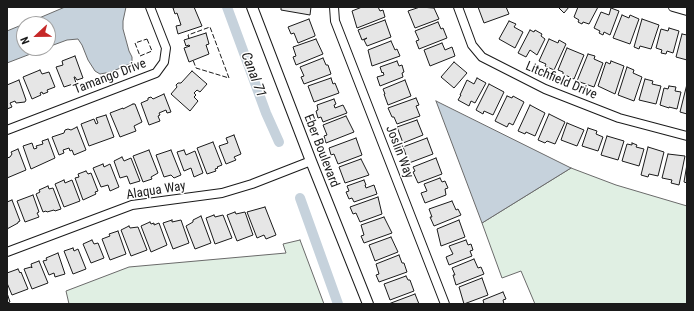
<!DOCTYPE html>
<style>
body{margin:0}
#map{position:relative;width:694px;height:311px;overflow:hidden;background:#fff;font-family:"Roboto Condensed",sans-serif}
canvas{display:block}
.frame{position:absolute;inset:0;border:8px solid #1a1a1a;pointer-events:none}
.north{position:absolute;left:16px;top:16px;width:40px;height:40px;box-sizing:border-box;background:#fff;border:1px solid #a3a3a3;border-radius:50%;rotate:248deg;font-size:11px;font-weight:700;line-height:16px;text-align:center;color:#1a1a1a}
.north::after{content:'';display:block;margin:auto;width:14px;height:18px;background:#c62828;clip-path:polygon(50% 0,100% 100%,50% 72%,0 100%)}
</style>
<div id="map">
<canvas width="694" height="311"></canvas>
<div class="frame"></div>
<div class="north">N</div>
</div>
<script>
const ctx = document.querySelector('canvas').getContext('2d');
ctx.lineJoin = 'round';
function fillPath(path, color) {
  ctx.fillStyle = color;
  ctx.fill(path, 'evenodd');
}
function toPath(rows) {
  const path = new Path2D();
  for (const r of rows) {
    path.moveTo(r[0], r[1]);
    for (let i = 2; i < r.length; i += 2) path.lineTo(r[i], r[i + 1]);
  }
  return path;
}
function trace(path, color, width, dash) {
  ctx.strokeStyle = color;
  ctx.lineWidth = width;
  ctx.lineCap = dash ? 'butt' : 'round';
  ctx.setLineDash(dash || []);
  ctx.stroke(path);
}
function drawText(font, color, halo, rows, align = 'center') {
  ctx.font = font + ' "Roboto Condensed",sans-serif';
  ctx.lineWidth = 3;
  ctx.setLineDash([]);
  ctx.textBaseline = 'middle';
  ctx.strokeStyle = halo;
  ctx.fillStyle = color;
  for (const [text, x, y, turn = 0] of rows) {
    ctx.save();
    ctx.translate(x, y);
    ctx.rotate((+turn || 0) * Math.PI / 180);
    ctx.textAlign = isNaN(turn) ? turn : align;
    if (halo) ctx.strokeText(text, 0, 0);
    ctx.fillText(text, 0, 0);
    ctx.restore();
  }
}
const green = toPath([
 [571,168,616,185,687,206,687,304,535,304,521,271,502,278,482,223,571,168],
 [300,240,324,304,69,304,66,291,129,267,286,253,283,244,300,240]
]);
fillPath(green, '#e0efe3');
trace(green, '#6a6a6a', 1);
const water = toPath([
 [65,7,126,7,123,21,123,29,129,51,132,57,132,63,111,72,100,74,95,71,88,60,82,45,78,39,67,40,48,47,48,24,25,24,65,7],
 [24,24,24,48,46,48,7,63,7,31,24,24],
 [436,101,571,168,482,223,436,101]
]);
fillPath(water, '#c6d2dc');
trace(water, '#6a6a6a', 1);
trace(toPath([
 [227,7,266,113,279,142],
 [300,198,338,304]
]), '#c6d2dc', 10);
const building = toPath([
 [177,7,194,7,202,26,178,34,176,26,181,25,177,13,175,14,173,8,177,7],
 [281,7,311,7,310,15,281,10,281,7],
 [362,7,378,7,380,11,383,10,385,17,357,28,352,11,362,7],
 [420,7,434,8,439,19,415,28,408,11,420,7],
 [478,7,506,7,509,14,484,23,478,7],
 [558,7,569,7,564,13,558,7],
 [578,7,598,7,589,24,583,22,582,24,578,22,579,20,574,17,578,7],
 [611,8,619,11,610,35,604,32,603,35,599,33,600,31,594,28,601,12,609,15,611,8],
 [622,15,629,18,630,15,639,19,630,44,613,38,622,15],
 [309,19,315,35,315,36,298,43,294,33,291,34,288,27,309,19],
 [642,19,659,25,651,49,640,46,639,49,634,47,642,19],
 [385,20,391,37,367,46,364,40,367,38,362,40,358,30,385,20],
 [509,21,516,24,514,27,523,32,515,48,499,39,509,21],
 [438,22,441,29,443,28,447,38,419,49,416,41,419,40,415,31,438,22],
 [669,28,679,31,673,53,667,51,666,54,661,53,662,50,656,48,661,29,668,31,669,28],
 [530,30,534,32,535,30,542,34,541,36,545,39,537,55,530,50,526,57,518,53,530,30],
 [206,33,209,44,206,45,209,54,189,62,184,48,190,46,189,45,186,46,184,40,206,33],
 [682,34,687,35,687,60,676,57,682,34],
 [316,39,323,54,296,65,293,57,296,56,293,47,316,39],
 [549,39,558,43,559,40,566,44,554,70,545,66,546,64,539,61,549,39],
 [391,41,395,50,397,49,400,56,372,66,368,50,391,41],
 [442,43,445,50,452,47,455,56,430,66,424,50,442,43],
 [567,48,584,55,574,79,563,74,563,72,558,70,567,48],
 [588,54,595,56,594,59,603,63,594,87,577,81,588,54],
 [75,56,83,78,77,80,75,77,74,77,76,83,64,87,56,67,63,65,62,61,75,56],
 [323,58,326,65,328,65,331,74,304,84,301,77,304,76,300,67,323,58],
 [397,61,399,66,402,65,404,72,402,73,403,77,380,86,377,77,384,75,383,72,382,73,380,67,397,61],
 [611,61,624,66,615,94,598,86,606,62,610,64,611,61],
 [454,62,467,73,454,88,441,77,454,62],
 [627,67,634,70,633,73,642,77,634,101,618,95,627,67],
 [40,70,42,74,49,72,55,87,47,90,48,92,43,94,42,92,40,93,41,95,32,99,23,77,40,70],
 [192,71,207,84,200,92,197,90,194,93,196,95,194,97,198,101,190,111,171,94,177,87,176,85,178,83,181,83,192,71],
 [331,78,333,84,335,83,339,93,314,102,308,86,331,78],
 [477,78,486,83,475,103,471,101,469,106,458,100,461,95,460,95,467,80,474,84,477,78],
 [645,79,653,81,652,84,661,86,656,104,639,100,645,79],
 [19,80,26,100,25,102,16,103,15,101,10,103,12,107,7,109,7,85,19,80],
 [405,80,411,96,388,105,384,94,385,94,383,89,405,80],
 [489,84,504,92,493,115,484,111,483,114,476,110,489,84],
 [687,84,687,114,680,112,687,84],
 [669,86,676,87,675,91,681,92,677,109,669,107,669,108,660,105,664,88,668,89,669,86],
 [164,94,171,112,167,113,166,110,159,113,160,115,158,116,160,121,149,125,141,103,148,100,148,98,151,97,153,99,164,94],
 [507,96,512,98,513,96,524,102,513,125,509,123,507,127,495,121,507,96],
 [416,98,419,105,416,106,420,116,397,124,394,117,392,117,388,108,416,98],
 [334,99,336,104,334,105,335,108,343,105,347,113,323,122,321,117,318,118,316,111,318,110,317,105,334,99],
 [133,104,135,104,142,122,134,126,136,131,120,137,110,113,123,108,123,109,133,104],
 [530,105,545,113,535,136,526,132,525,134,518,131,530,105],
 [549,114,565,122,555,144,547,141,545,143,538,140,549,114],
 [106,115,114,137,89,146,81,124,94,119,96,124,98,123,96,118,106,115],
 [346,116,354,132,326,143,324,136,327,135,323,125,346,116],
 [417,120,423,135,403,143,397,127,417,120],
 [567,123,584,130,577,146,561,140,567,123],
 [77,127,86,150,74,155,72,150,70,151,69,148,63,150,64,153,59,155,52,137,64,133,65,130,68,129,71,130,77,127],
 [588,128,597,131,596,134,603,137,598,151,582,146,588,128],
 [234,135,241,154,234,157,236,160,226,164,219,146,228,143,226,138,234,135],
 [607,136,624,141,618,160,601,155,607,136],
 [356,138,362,155,338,164,334,154,331,155,329,148,356,138],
 [427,138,433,154,409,163,403,147,427,138],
 [48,139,55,158,31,169,23,146,32,143,34,149,37,148,36,146,43,144,42,141,48,139],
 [213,142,222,165,217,167,218,168,215,169,216,171,207,174,197,148,213,142],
 [632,143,637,145,636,147,644,149,639,166,622,161,627,144,632,145,632,143],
 [648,147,664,152,658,176,649,174,648,177,641,175,648,147],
 [18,149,26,170,7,178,7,158,10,157,12,154,11,152,18,149],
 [149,150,158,173,151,177,152,179,143,182,133,156,149,150],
 [171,150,181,175,174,178,171,175,164,177,156,155,171,150],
 [184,150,186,155,195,151,203,173,194,177,191,168,184,171,177,152,184,150],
 [668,154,685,156,679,185,671,183,672,180,662,178,668,154],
 [122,157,124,161,131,158,140,181,130,184,127,176,120,178,114,161,122,157],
 [436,158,442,174,418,183,413,172,415,171,413,167,436,158],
 [361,159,369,175,345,183,339,167,361,159],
 [103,164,104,167,110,164,119,187,110,191,108,185,101,187,93,168,103,164],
 [687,164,687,183,684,182,687,164],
 [86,171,88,174,91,173,98,191,95,192,96,194,83,200,75,178,79,177,78,174,86,171],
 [440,178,442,182,445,181,448,188,445,189,446,195,425,203,421,193,427,191,424,184,440,178],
 [64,180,65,183,72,180,80,201,64,207,55,184,64,180],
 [364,180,366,185,365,185,366,188,374,185,377,194,354,202,352,198,349,199,346,192,349,191,347,186,364,180],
 [48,186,49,189,53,188,61,209,55,211,54,210,47,212,46,211,43,212,36,194,40,192,39,190,48,186],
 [33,195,39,212,37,213,39,217,25,222,17,201,33,195],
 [378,197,382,214,360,222,356,213,353,214,350,207,378,197],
 [12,200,20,221,18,222,18,223,7,229,7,202,12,200],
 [452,201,456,210,458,209,461,215,434,226,430,217,432,217,429,209,452,201],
 [265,207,276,235,266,239,264,235,257,238,247,212,265,207],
 [235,212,236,214,245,212,253,235,237,241,227,215,235,212],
 [214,215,215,217,223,215,232,238,215,244,206,218,214,215],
 [201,216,211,243,195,249,186,226,193,222,193,220,201,216],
 [384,217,392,233,364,243,361,236,364,235,361,225,384,217],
 [172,220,172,222,181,220,189,243,173,249,163,223,172,220],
 [459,220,465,237,441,246,437,229,459,220],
 [150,222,151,224,154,223,154,225,159,223,167,245,151,252,141,226,150,222],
 [129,226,130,228,138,227,147,250,131,256,121,230,129,226],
 [118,231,126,254,110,260,102,239,110,236,109,234,118,231],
 [391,237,398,252,375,261,369,245,391,237],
 [92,240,94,244,98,243,104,258,91,263,83,244,92,240],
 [466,240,468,245,471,244,473,250,470,251,472,256,449,265,446,257,453,254,449,246,466,240],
 [73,248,74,251,78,249,86,269,73,274,64,251,73,248],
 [58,253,65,274,55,277,54,273,49,275,43,261,47,260,46,258,58,253],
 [399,255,402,263,404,263,407,272,379,282,376,275,379,274,376,264,399,255],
 [474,259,478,268,481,267,484,274,456,285,453,275,455,275,452,268,474,259],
 [39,261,48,283,32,289,24,269,31,267,32,268,31,264,39,261],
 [18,269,20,273,21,272,28,289,12,295,7,283,7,273,18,269],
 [406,276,408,280,410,280,414,291,390,300,384,284,406,276],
 [482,278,488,295,464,304,459,287,482,278],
 [503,292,506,299,503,300,504,304,484,304,483,300,503,292],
 [7,293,10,302,7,303,7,293],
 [415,294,419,304,389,304,391,303,415,294]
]);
fillPath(building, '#e6e6e6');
trace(building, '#1a1a1a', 1);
const minor = toPath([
 [334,7,335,21,445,304],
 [458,7,472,45,482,57,545,89,619,118,687,136],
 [673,7,687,11],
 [7,130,156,73,164,62,166,48,150,7],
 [7,252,132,205,222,193,252,184,311,161]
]);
const tertiary = toPath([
 [252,7,311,161,368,304]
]);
trace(minor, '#1a1a1a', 10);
trace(tertiary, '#1a1a1a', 12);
trace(minor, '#fff', 8);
trace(tertiary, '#fff', 10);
trace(toPath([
 [147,39,152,51,140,56,135,43,147,39],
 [189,39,188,35,210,27,229,78,196,68,193,60]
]), '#1a1a1a', 1, [5, 2]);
drawText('13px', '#1a1a1a', '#fff', [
 ["Tamango Drive",110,77,-21],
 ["Litchfield Drive",561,81,23],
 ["Eber Boulevard",321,151,69],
 ["Joslin Way",399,152,69],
 ["Alaqua Way",156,191,-9]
]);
drawText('italic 14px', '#1a1a1a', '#fff', [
 ["Canal 71",253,75,69]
]);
</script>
